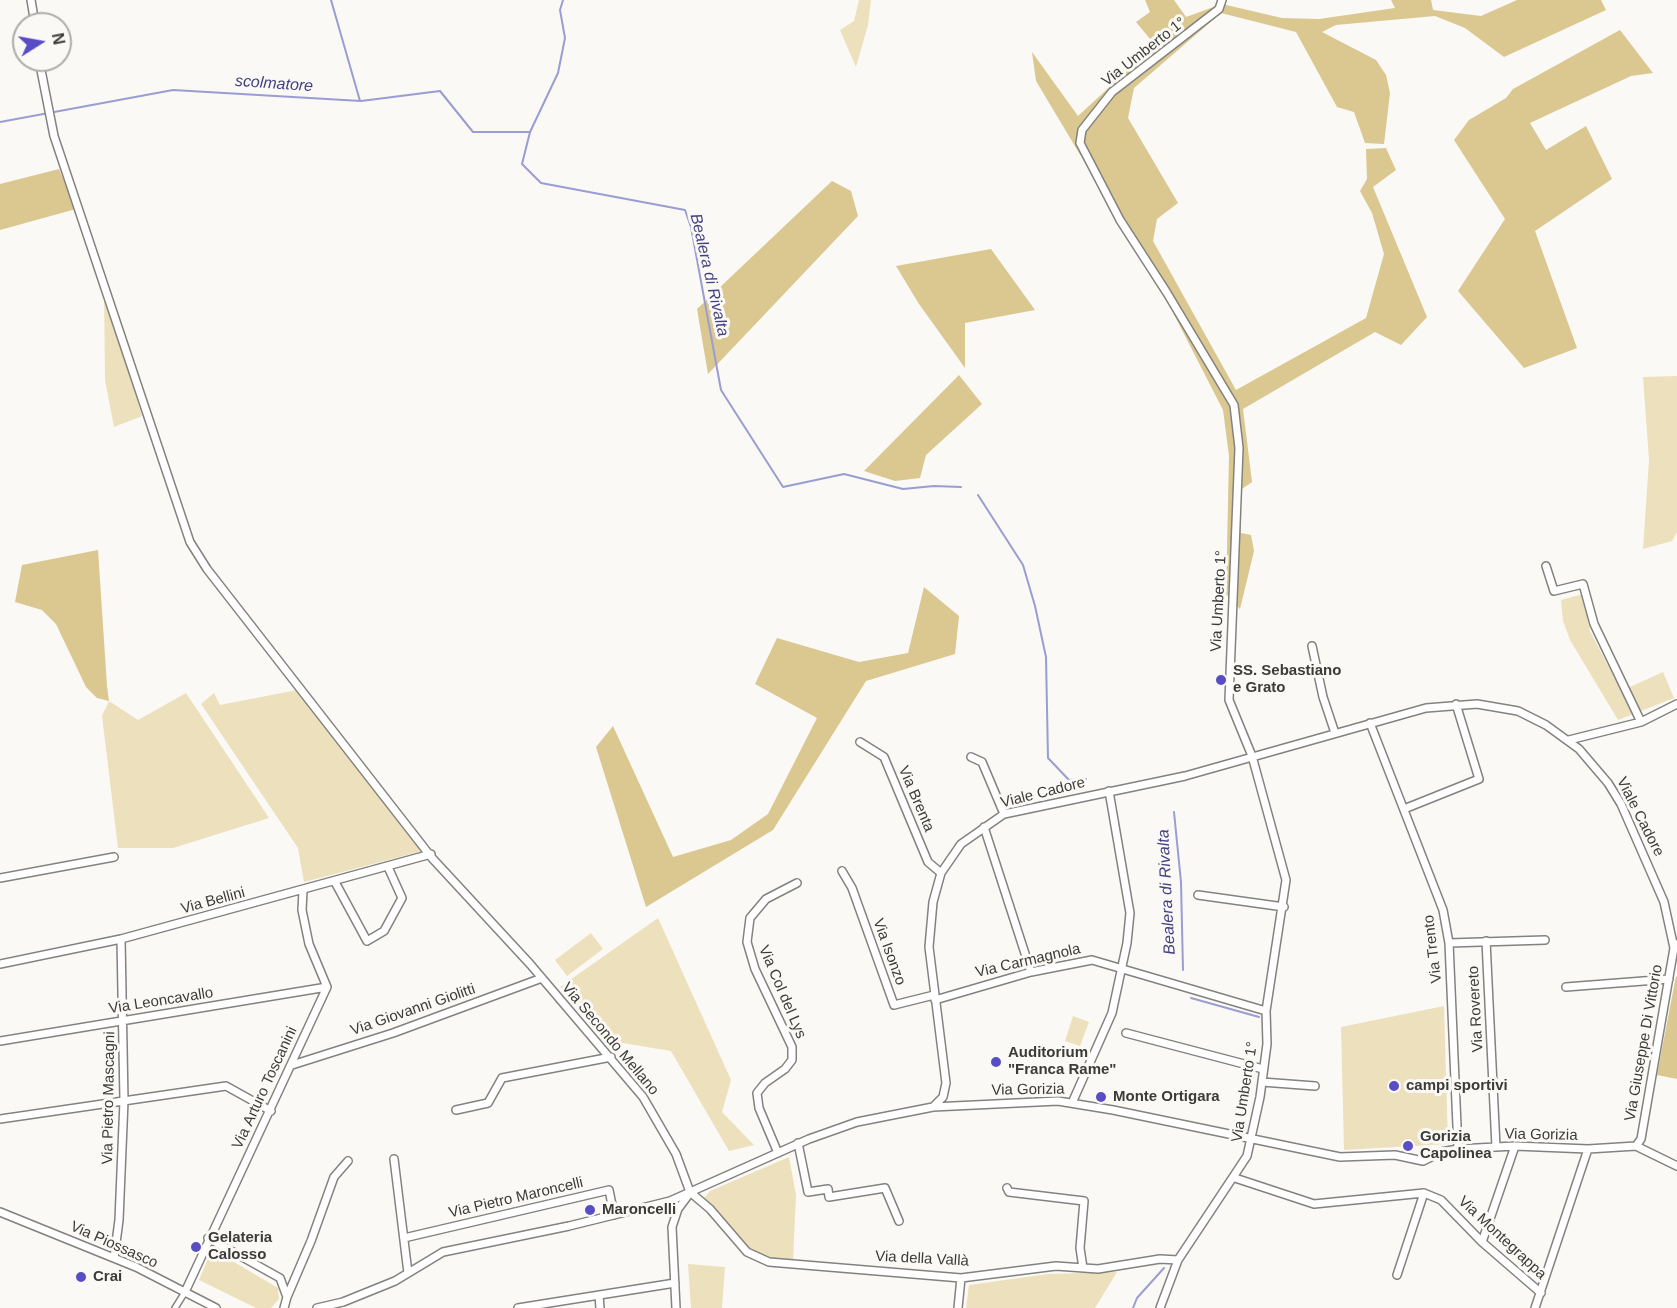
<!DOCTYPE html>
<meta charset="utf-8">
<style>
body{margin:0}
#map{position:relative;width:1677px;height:1308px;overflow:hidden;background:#faf9f5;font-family:Helvetica,sans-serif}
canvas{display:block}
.north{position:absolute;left:12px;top:12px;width:60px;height:60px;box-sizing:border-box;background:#faf9f5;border:2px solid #aeadaa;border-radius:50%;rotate:79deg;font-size:16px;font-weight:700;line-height:24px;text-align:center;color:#3b3b39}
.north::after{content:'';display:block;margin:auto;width:21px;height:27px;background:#584dc5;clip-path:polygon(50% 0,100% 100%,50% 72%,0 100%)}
</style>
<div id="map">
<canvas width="1677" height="1308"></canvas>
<div class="north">N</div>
</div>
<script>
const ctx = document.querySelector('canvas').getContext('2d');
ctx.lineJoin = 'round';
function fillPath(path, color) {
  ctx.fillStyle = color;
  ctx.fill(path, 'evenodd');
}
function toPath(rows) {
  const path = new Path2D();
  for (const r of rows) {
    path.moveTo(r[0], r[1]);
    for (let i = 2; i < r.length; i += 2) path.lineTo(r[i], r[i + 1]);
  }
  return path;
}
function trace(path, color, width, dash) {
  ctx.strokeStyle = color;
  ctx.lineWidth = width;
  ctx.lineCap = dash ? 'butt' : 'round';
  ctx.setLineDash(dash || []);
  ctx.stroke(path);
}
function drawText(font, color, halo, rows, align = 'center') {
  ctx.font = font + ' Helvetica,sans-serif';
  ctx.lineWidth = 6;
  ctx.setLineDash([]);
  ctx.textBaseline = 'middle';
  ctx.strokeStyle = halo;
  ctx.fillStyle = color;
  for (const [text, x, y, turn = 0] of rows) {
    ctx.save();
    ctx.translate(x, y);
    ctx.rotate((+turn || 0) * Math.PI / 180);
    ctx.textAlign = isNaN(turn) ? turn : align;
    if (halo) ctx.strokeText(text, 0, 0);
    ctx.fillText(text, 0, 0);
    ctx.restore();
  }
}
fillPath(toPath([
 [859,0,871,0,868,25,856,67,840,30,854,21],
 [104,291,142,416,114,427,105,380],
 [1677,376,1677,532,1672,541,1643,549,1649,460,1643,377],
 [1583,594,1590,631,1621,691,1663,672,1674,698,1618,720,1570,640,1563,621,1561,600],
 [297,690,422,851,304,882,298,848,201,704,214,693,220,705],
 [186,693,269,818,173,848,118,848,102,716,109,701,138,720],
 [658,918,731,1080,722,1112,754,1145,729,1151,671,1051,611,1041,560,987],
 [591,933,603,949,567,976,555,960],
 [1444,1006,1448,1144,1344,1150,1341,1027],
 [1073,1016,1089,1022,1080,1046,1065,1041],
 [789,1157,796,1195,793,1261,768,1258,749,1250,704,1198,710,1191],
 [212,1249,278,1288,279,1299,271,1308,256,1308,199,1280],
 [688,1264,725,1267,722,1308,691,1308],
 [1117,1272,1095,1308,966,1308,969,1285,1048,1274]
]), '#ede0bc');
fillPath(toPath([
 [1145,0,1174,0,1186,17,1222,4,1282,18,1319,19,1395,8,1391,0,1431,0,1433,10,1481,16,1517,0,1601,0,1606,10,1504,57,1465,28,1435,16,1336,25,1322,32,1376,60,1386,75,1390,93,1384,144,1365,143,1354,112,1337,107,1296,32,1221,13,1134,88,1128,118,1178,203,1157,219,1153,241,1236,390,1366,318,1384,254,1372,213,1360,191,1367,179,1366,149,1386,148,1396,170,1373,187,1427,317,1401,345,1375,332,1243,409,1252,482,1239,491,1241,533,1251,535,1254,551,1240,609,1226,594,1229,456,1223,410,1164,295,1036,81,1032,52,1078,116,1155,45,1136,22,1150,12],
 [1620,30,1653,73,1631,76,1530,123,1546,150,1586,126,1612,179,1535,231,1577,348,1524,368,1458,291,1505,219,1454,140,1469,120,1506,98,1513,89],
 [59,169,76,209,0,230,0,184],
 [832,181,851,191,858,216,708,374,697,309],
 [991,249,1035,310,965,323,965,368,919,304,896,266],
 [959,375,982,404,926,455,920,478,895,481,864,471],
 [98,550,107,686,109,701,97,698,86,687,56,624,42,610,15,602,22,565],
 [924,587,959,616,955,654,866,681,773,830,646,907,596,747,613,726,673,857,731,840,768,814,817,718,755,684,777,638,859,662,908,653],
 [1676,976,1677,977,1677,1079,1657,1075]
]), '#dbc790');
trace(toPath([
 [331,0,360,101],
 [563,0,560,10,565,38,558,73,530,132,522,164,541,183,685,210,691,227,721,390,783,487,844,474,903,489,934,486,961,487],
 [0,122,173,90,361,101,440,91,473,132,530,132],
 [978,495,1023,565,1035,606,1046,657,1048,758,1069,780,1086,779],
 [1174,812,1181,882,1183,970],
 [1191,998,1259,1017],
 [1133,1308,1137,1298,1164,1268]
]), '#9a9dd1', 2);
const pedestrian = toPath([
 [175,1308,185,1292]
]);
const minor = toPath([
 [31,0,35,24],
 [39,60,54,136,190,542,207,569,432,858,530,964,643,1097,676,1154,690,1192,710,1209,747,1252,769,1262,961,1278,1056,1266,1098,1269,1160,1259,1178,1260],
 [1546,566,1554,591,1583,584,1594,624,1641,722],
 [1312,646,1323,697,1335,733],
 [1370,723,1443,910,1449,943,1458,1149],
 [1569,740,1641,722,1677,704],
 [860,742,884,757,928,862,941,873],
 [971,757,982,762,1004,814],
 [1404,809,1479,779,1456,704],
 [984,827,1031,972],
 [842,871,852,888,894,1005,934,995],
 [0,878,114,857],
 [335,882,367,941,384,931,402,898,388,867],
 [1198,895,1284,907],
 [1486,941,1496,1147],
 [1449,943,1545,940],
 [0,964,121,939,431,854],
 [1566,987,1669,979],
 [935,1000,1031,972,1092,960,1266,1011],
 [1126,1033,1263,1069],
 [0,1041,327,987],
 [292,1065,393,1033,542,978],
 [1262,1082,1315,1086],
 [1072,1103,1112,1013,1127,943,1130,913,1109,791],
 [933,1107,943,1097,946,1083,929,947,933,902,941,873,961,844,1004,814,1185,776,1426,708,1477,704,1518,711,1546,725,1579,749,1608,783,1621,804,1664,902,1674,948],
 [456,1110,488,1103,502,1078,611,1057],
 [0,1119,226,1086,271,1111],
 [798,1143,808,1192,828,1189,829,1197,885,1188,899,1221],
 [1636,1146,1677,1166],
 [778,1153,759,1108,757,1093,765,1083,785,1069,792,1060,792,1047,755,969,747,942,750,918,766,899,797,883],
 [394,1159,408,1273],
 [1235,1178,1314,1204,1424,1193,1441,1200,1482,1242,1541,1293],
 [1007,1188,1009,1192,1084,1201,1080,1248,1083,1268],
 [0,1212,136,1267,216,1308],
 [208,1238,280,1278,287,1297,284,1308],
 [404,1238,609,1190,614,1215],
 [1482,1242,1515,1146],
 [114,1258,119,1220,124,1101,121,939],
 [1397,1275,1424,1193],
 [185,1292,327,987,309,944,302,910,303,891],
 [599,1295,600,1308],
 [287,1297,311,1241,334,1177,348,1161],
 [317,1308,343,1302,395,1281,443,1252,569,1226,670,1201,809,1139,857,1122,933,1107,1058,1101,1113,1110,1340,1157,1395,1155,1423,1161,1441,1152,1458,1149,1515,1146,1588,1149,1636,1146,1641,1139,1674,948,1677,944],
 [518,1308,675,1283],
 [676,1308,672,1227,678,1209,690,1193],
 [958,1308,961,1278],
 [1160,1308,1178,1260,1247,1156,1260,1097,1267,1044,1266,1011,1286,880,1252,756,1229,700,1239,448,1234,405,1167,293,1120,220,1080,143,1082,130,1112,92,1219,9,1222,0],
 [1535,1308,1588,1149]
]);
trace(pedestrian, '#83827f', 8);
trace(minor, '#83827f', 10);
trace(pedestrian, '#fff', 5);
trace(minor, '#fff', 7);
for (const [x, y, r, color] of [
 [1221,680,6,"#584dc5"],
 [996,1062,6,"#584dc5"],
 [1394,1086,6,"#584dc5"],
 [1101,1097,6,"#584dc5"],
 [1408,1146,6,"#584dc5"],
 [590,1210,6,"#584dc5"],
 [196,1247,6,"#584dc5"],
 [81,1277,6,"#584dc5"]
]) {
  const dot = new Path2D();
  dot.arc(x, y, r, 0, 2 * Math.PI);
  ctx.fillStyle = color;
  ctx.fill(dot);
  trace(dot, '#faf9f5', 2);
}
drawText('15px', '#3b3b39', '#faf9f5', [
 ["Via Umberto 1°",1144,52,-38],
 ["Via Umberto 1°",1219,601,-87],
 ["Viale Cadore",1043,793,-14],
 ["Via Brenta",916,799,67],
 ["Viale Cadore",1640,817,63],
 ["Via Bellini",213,901,-15],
 ["Via Trento",1433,949,-97],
 ["Via Isonzo",889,952,70],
 ["Via Carmagnola",1028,961,-13],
 ["Via Col del Lys",782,992,67],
 ["Via Leoncavallo",161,1001,-9],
 ["Via Rovereto",1476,1009,-93],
 ["Via Giovanni Giolitti",413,1010,-19],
 ["Via Secondo Mellano",610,1039,50],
 ["Via Giuseppe Di Vittorio",1644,1043,-80],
 ["Via Arturo Toscanini",265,1088,-65],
 ["Via Gorizia",1028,1090,-1],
 ["Via Umberto 1°",1245,1092,-81],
 ["Via Pietro Mascagni",109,1098,-89],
 ["Via Gorizia",1541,1135,1],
 ["Via Pietro Maroncelli",516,1198,-13],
 ["Via Montegrappa",1502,1238,43],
 ["Via Piossasco",114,1245,24],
 ["Via della Vallà",922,1259,3]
]);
drawText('bold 15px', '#3b3b39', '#faf9f5', [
 ["SS. Sebastiano",1233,671],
 ["e Grato",1233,688],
 ["Auditorium",1008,1053],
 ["\"Franca Rame\"",1008,1070],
 ["campi sportivi",1406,1086],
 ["Monte Ortigara",1113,1097],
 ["Gorizia",1420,1137],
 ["Capolinea",1420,1154],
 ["Maroncelli",602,1210],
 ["Gelateria",208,1238],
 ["Calosso",208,1255],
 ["Crai",93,1277]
], 'left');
drawText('italic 16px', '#434182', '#faf9f5', [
 ["scolmatore",274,84,4],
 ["Bealera di Rivalta",709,275,77],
 ["Bealera di Rivalta",1167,892,-93]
]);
</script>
